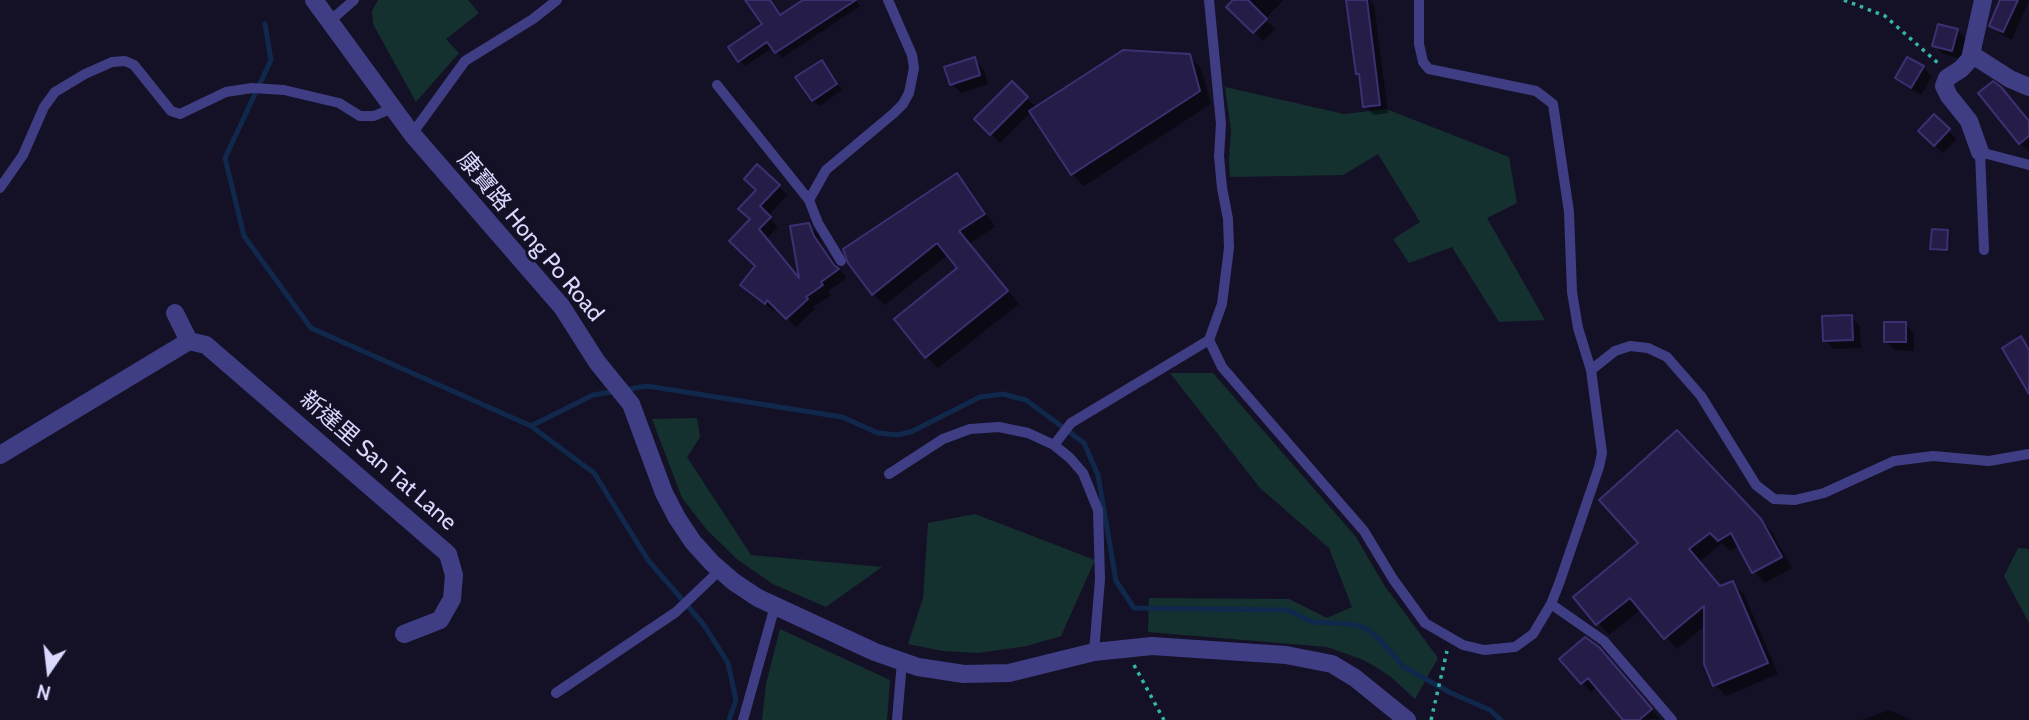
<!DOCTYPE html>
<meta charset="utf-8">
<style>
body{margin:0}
#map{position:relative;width:2029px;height:720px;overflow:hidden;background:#141127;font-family:Cabin,sans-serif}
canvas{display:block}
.north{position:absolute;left:14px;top:636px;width:70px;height:70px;-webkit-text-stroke:5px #141127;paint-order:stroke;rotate:194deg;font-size:19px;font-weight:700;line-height:28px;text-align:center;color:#dbd8fe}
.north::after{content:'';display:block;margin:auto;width:24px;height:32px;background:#dbd8fe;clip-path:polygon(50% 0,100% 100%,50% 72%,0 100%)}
</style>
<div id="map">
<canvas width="2029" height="720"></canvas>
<div class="north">N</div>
</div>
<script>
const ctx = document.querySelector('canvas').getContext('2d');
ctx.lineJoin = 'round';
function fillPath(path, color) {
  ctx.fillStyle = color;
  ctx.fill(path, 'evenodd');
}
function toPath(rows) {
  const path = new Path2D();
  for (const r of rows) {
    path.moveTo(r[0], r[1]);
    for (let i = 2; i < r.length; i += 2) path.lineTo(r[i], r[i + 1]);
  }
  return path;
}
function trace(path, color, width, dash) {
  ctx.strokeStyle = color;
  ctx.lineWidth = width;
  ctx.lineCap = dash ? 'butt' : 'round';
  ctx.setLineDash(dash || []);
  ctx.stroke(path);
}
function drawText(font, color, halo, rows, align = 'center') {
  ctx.font = font + ' Cabin,"Noto Sans TC",sans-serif';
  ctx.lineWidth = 6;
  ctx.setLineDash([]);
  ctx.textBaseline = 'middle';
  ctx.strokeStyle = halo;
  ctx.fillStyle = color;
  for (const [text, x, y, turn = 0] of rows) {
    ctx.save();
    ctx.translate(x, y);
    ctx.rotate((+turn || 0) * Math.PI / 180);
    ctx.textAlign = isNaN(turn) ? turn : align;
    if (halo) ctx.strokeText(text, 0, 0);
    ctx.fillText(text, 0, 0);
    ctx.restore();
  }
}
fillPath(toPath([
 [378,0,468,0,479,13,446,39,459,53,416,102,373,24,372,11],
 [1225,87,1344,114,1386,109,1509,157,1517,203,1487,218,1545,320,1499,322,1452,247,1409,263,1393,239,1420,222,1378,154,1343,175,1230,177,1229,159,1231,130],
 [1170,373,1213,373,1356,537,1384,585,1438,658,1415,699,1391,677,1376,667,1361,659,1327,647,1148,632,1149,598,1289,599,1327,618,1352,607,1329,548,1260,488],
 [697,418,700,437,687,457,751,555,882,567,826,607,773,584,738,560,707,530,682,498,652,419],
 [975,514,1095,560,1061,636,1027,646,978,653,943,651,908,644,923,598,928,523],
 [2018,548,2029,549,2029,623,2004,576],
 [780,629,890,680,887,720,762,720,766,684]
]), '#14312f');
fillPath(toPath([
 [751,0,770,0,781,16,806,0,856,0,860,6,782,58,773,47,745,66,739,60,764,25],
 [1236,0,1284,0,1265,19,1275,29,1263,41,1229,7],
 [1348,0,1369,0,1374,5,1388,113,1374,115,1365,106,1361,77,1357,73],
 [2003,0,2029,0,2012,40,2000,34,1991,25],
 [1957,30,1966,39,1961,59,1943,54,1934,45],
 [1189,56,1201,68,1211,104,1084,186,1072,174,1031,112,1000,143,976,119,1012,84,1037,108],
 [974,59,983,68,988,84,961,93,952,84],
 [1923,67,1932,76,1921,95,1906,87,1897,78],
 [827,68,842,90,819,106,813,100],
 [1980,94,2029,122,2029,152,2020,143],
 [1934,117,1957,139,1943,153,1920,131],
 [957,176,969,188,995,227,970,243,1019,304,938,368,926,356,960,268,949,254,885,305,873,294],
 [779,186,787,195,768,216,778,227,767,239,801,281,809,225,818,234,822,247,847,278,828,291,831,295,813,307,815,309,796,327,777,308,774,311,751,294,757,266,752,219,741,209],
 [1947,231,1950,234,1948,252,1934,251,1932,248],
 [1851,317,1860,326,1861,348,1834,349,1825,340],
 [1905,324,1914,333,1914,351,1895,350,1885,341],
 [1688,443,1772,532,1792,568,1765,583,1754,572,1740,546,1730,551,1722,543,1699,562,1721,588,1732,583,1744,594,1778,674,1726,696,1715,685,1706,625,1677,649,1642,609,1609,635,1575,597,1641,544],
 [1607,658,1660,719,1625,720,1597,687,1591,692,1561,659],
 [1889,710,1911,720,1862,720]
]), '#0007');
trace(toPath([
 [265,24,271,60,225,158,244,236,311,328,531,426,593,395,647,386,842,417,878,433,898,435,913,431,980,397,1003,394,1026,400,1084,443,1098,475,1116,581,1134,608,1287,610,1312,622,1350,624,1365,628,1377,637,1404,667,1451,693,1490,710,1501,720],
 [531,426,594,473,648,560,704,625,728,663,736,700,729,720]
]), '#10284b', 5);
const building = toPath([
 [745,0,770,0,780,15,803,0,856,0,775,53,767,42,738,62,728,47,762,24,745,0],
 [1233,0,1248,0,1267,19,1253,33,1226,7,1233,0],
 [1346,0,1367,0,1380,105,1363,107,1359,74,1356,74,1346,0],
 [2000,0,2018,0,2003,32,1989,26,2000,0],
 [1938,24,1958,29,1952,51,1932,46,1938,24],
 [1123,50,1190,54,1200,91,1071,175,1029,111,1123,50],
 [975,57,980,75,950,85,944,67,975,57],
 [1907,57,1924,66,1911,88,1895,78,1907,57],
 [822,60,837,84,812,101,795,77,822,60],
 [1012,81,1028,97,990,135,974,119,1012,81],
 [1993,81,2001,87,2029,121,2029,136,2019,144,1978,93,1993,81],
 [1934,114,1950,129,1934,146,1918,131,1934,114],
 [757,164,780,185,760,206,771,217,759,229,799,278,790,226,809,223,814,236,834,265,839,269,821,282,823,285,806,297,808,299,786,319,767,300,765,304,740,285,755,266,729,241,750,219,738,209,756,190,744,179,757,164],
 [957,173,985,214,959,231,1008,291,925,358,894,319,957,268,937,243,872,295,848,263,843,249,957,173],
 [1932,229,1948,230,1947,250,1930,249,1932,229],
 [1852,315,1853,340,1823,341,1822,316,1852,315],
 [1884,322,1906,322,1906,342,1884,342,1884,322],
 [2021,336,2029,350,2029,394,2002,348,2021,336],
 [1677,430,1761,519,1782,557,1752,573,1731,533,1718,541,1710,533,1689,549,1720,586,1733,581,1768,663,1713,686,1704,664,1704,606,1664,639,1630,598,1596,625,1573,597,1638,543,1599,500,1677,430],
 [1585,637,1599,647,1652,709,1639,720,1623,720,1588,678,1581,684,1559,659,1585,637]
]);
fillPath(building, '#251d47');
trace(building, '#3c3072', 2);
trace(toPath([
 [1844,0,1885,16,1939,64],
 [1134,665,1164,720],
 [1431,720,1447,651]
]), '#35b5aa', 3.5, [3.5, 5]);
trace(toPath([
 [330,21,354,0],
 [717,85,809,200],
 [412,134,465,61,533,19,557,0],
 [0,188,23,155,44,107,55,92,85,74,112,62,125,61,134,65,171,111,180,114,226,92,252,88,284,90,339,103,360,116,374,116,393,108],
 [1984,250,1980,152,2029,165],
 [841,261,818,223,809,200,826,170,894,113,903,104,909,93,914,68,912,55,888,0],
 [1209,340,1222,367,1364,531,1393,579,1425,623,1463,645,1484,650,1515,647,1533,634,1551,604,1560,581,1599,467,1602,453,1591,370,1578,328,1572,292,1569,212,1553,104,1536,91,1429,69,1423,62,1419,44,1419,0],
 [1591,370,1615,351,1630,346,1648,348,1667,357,1701,396,1756,485,1774,499,1795,500,1824,493,1894,461,1933,456,1989,461,2029,454],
 [1054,445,1071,423,1209,340,1222,304,1229,248,1228,219,1222,188,1219,156,1221,124,1209,0],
 [889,474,943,439,970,429,999,427,1028,433,1054,445,1070,458,1083,473,1098,510,1100,579,1094,652],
 [1551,604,1604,641,1672,720],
 [556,693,676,612,720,570],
 [743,720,775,606],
 [897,720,902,662]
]), '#3f3e84', 10);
trace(toPath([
 [314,0,412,134,562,307,597,362,631,404,664,493,677,518,693,542,712,563,734,582,758,598,875,652,918,667,964,674,1009,673,1094,652,1152,646,1286,655,1332,664,1355,678,1407,720],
 [1971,54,2010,79,2029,87],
 [1980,152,1969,121,1949,96,1944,86,1947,78,1961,69,1970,59,1983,0],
 [175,313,189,341],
 [0,455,189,341,206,345,448,554,454,575,452,599,440,620,404,634]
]), '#3f3e84', 18);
drawText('23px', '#dbd8fe', '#141127', [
 ["康寶路 Hong Po Road",530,237,50],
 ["新達里 San Tat Lane",378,461,41]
]);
</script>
